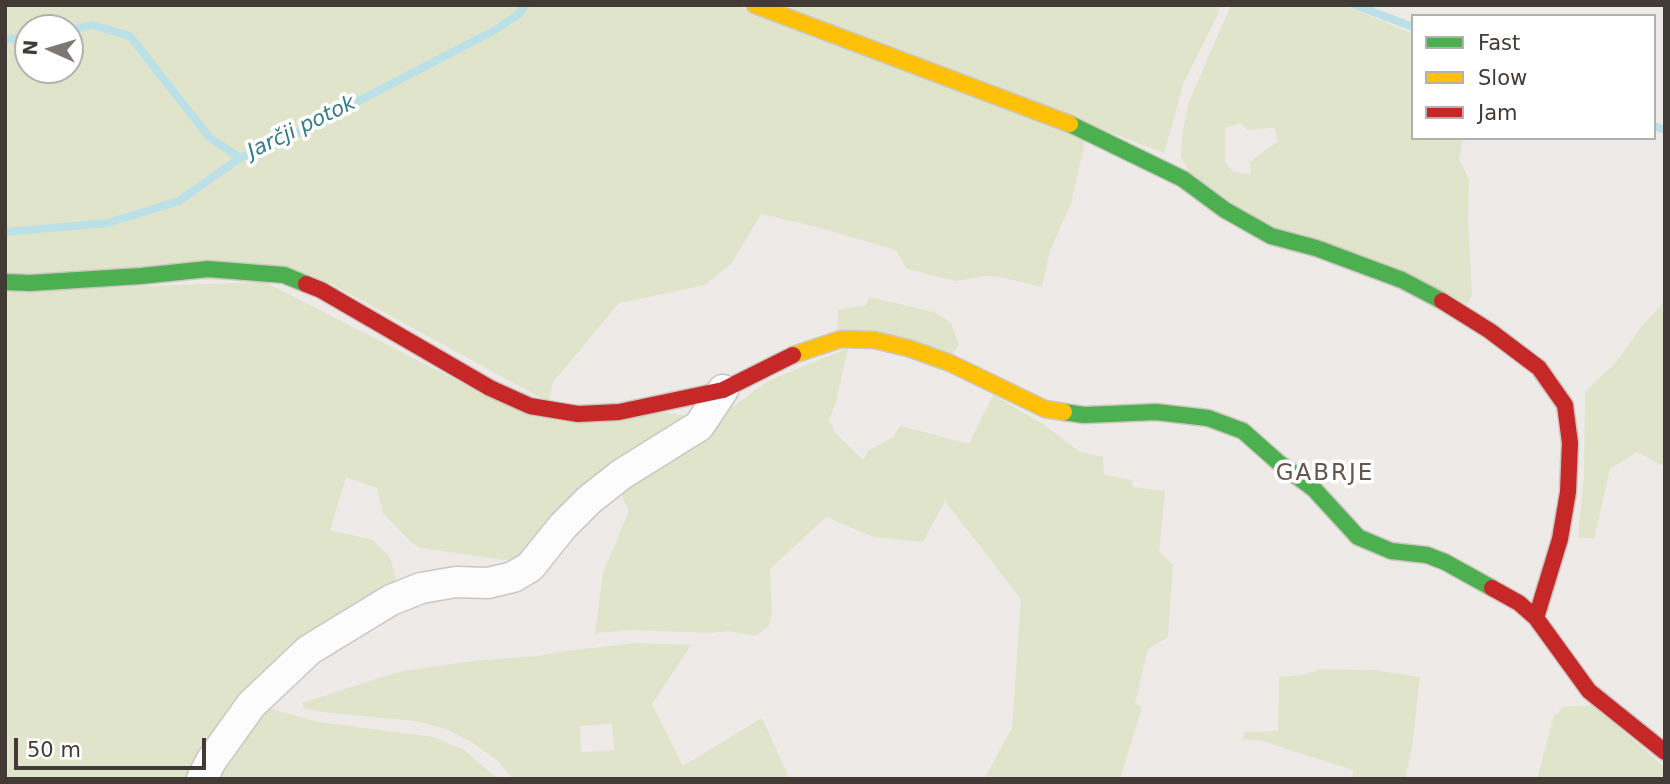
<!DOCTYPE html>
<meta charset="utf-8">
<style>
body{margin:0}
#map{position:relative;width:1670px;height:784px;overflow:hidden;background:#edeae8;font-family:"DejaVu Sans",sans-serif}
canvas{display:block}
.frame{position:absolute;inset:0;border:7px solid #423a35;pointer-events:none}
.legend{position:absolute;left:1411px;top:14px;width:245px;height:126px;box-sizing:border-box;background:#fff;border:2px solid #b3b0ae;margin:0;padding:9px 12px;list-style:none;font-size:21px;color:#423a35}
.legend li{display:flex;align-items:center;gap:14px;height:35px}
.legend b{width:35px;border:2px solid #b3b0ae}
.north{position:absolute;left:14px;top:14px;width:70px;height:70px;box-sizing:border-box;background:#fff;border:2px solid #b3b0ae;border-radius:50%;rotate:274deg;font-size:19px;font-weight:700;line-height:28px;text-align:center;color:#423a35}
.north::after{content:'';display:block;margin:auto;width:24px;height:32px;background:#7e7874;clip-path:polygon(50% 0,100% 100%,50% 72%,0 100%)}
.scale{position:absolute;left:14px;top:738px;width:192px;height:32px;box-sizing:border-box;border:4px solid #423a35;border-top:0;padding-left:9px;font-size:21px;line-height:24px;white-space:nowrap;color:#423a35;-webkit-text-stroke:5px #fff;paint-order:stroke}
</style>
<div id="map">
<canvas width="1670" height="784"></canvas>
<div class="frame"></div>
<ul class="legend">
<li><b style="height:9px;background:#4caf50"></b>Fast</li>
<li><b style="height:9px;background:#ffc107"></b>Slow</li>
<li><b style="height:9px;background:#c62828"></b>Jam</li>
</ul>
<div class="north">N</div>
<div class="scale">50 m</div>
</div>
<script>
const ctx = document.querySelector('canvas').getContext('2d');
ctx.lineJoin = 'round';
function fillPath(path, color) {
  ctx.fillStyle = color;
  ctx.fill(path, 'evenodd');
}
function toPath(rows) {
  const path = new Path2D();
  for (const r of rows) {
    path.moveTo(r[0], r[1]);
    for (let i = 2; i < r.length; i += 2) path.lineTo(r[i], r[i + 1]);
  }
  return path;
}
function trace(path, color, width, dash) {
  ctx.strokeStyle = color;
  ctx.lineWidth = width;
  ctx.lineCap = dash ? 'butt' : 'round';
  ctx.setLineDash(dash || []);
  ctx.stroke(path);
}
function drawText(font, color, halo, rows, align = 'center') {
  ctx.font = font + ' "DejaVu Sans",sans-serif';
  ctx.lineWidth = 7;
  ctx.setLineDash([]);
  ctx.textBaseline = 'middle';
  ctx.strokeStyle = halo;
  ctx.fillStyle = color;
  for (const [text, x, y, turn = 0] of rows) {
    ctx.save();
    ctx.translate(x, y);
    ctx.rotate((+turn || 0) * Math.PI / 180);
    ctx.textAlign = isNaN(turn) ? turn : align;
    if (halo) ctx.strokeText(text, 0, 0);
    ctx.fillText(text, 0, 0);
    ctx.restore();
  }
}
fillPath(toPath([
 [5,5,735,5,1086,138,1071,203,1050,251,1042,287,1005,278,986,276,955,281,907,269,896,250,817,227,761,214,731,264,705,285,619,303,553,382,549,402,330,283,5,275],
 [28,28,70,28,70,70,28,70],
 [778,5,1220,5,1218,14,1184,82,1164,153],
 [1231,5,1343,5,1413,34,1413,138,1463,138,1459,160,1469,179,1468,220,1472,295,1467,304,1260,223,1190,173,1181,157,1182,135,1189,102],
 [1241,123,1248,130,1274,128,1278,141,1250,162,1251,174,1233,172,1225,162,1225,128],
 [265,282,487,396,695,416,525,563,421,548,412,543,383,513,377,488,346,477,330,530,372,540,390,557,398,587,350,611,196,779,5,779,5,291],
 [869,297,934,312,951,323,959,345,952,354,837,333,838,310,866,305],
 [1665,301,1665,467,1637,452,1610,469,1594,539,1578,537,1584,476,1585,392,1618,360,1641,327],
 [848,348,836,402,829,419,835,433,863,460,869,450,894,437,900,426,969,444,993,395,1043,424,1080,452,1103,457,1104,475,1132,480,1133,487,1165,491,1159,552,1173,565,1168,637,1148,649,1135,704,1142,707,1120,779,984,779,1012,728,1021,599,945,501,923,542,874,537,826,517,770,569,772,613,768,627,755,636,729,631,711,633,633,630,595,633,603,573,629,511,619,490,768,381],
 [634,643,691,645,652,704,683,766,762,718,790,779,513,779,498,761,470,741,446,729,415,721,320,712,304,708,302,703,398,672,472,661,539,656,559,652],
 [612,724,614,750,581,752,580,726],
 [1321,669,1373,670,1420,677,1412,747,1405,779,1352,779,1353,770,1262,741,1242,739,1245,732,1278,731,1279,677,1303,675],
 [1594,705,1665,768,1665,779,1537,779,1554,716,1564,707],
 [260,706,318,722,433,737,464,750,498,779,213,779]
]), '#e0e4ca');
trace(toPath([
 [1355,5,1413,27],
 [70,30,92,25,130,36,209,137,240,158,278,143,495,30,519,14,525,5],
 [5,39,28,38],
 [1654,126,1665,130],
 [5,232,108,223,179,201,240,158]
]), '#bce0e7', 8);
const street = toPath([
 [202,779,211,761,251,705,309,650,391,600,421,588,456,582,488,583,513,577,530,567,563,526,589,500,622,474,699,426,723,390]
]);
const fast = toPath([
 [1070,124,1183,179,1225,210,1271,236,1316,248,1402,280,1442,301],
 [5,282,30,283,141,276,208,269,284,275,306,284],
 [1064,412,1084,415,1156,412,1208,418,1243,431,1279,463,1314,489,1358,537,1391,551,1427,555,1445,562,1492,588]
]);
const slow = toPath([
 [755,5,1070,124],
 [793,355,841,339,874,340,908,348,950,363,1045,409,1064,412]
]);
const jam = toPath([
 [306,284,321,290,490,388,530,406,578,414,619,412,723,390,793,355],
 [1442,301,1490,331,1539,368,1565,405,1570,443,1568,492,1560,539,1536,618],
 [1492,588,1519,603,1536,618,1589,691,1665,752]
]);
trace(street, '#c9c6c4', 33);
trace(fast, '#cdc7c1', 19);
trace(slow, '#cdc7c1', 19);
trace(jam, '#cdc7c1', 19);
trace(street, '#fcfcfc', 30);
trace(fast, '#4caf50', 16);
trace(slow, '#ffc107', 16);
trace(jam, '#c62828', 16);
drawText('italic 21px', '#367a8b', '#fff', [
 ["Jarčji potok",302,128,-26]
]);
ctx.letterSpacing = '2px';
drawText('23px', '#63564e', '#fff', [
 ["GABRJE",1325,474]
]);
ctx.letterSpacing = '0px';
</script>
